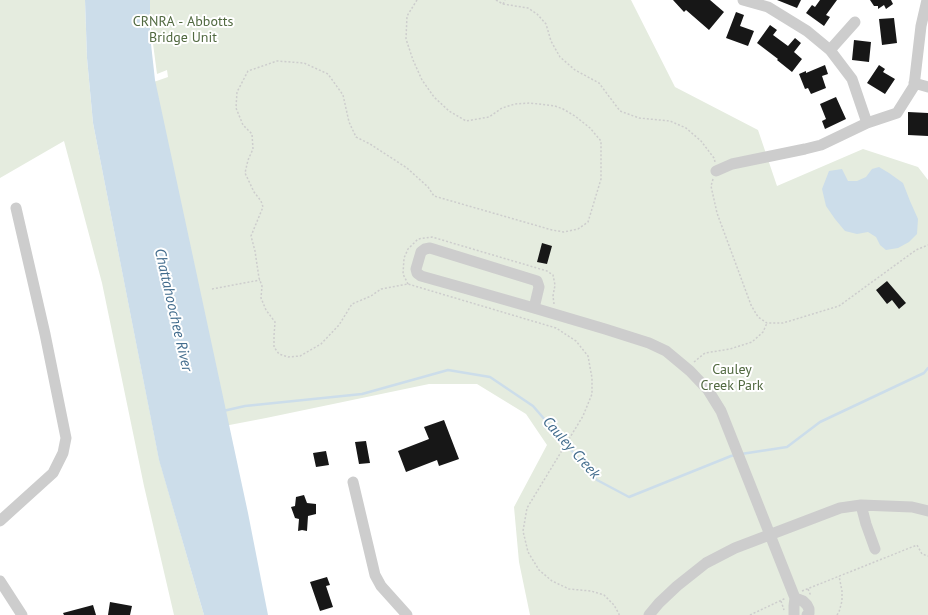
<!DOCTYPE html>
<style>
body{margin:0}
canvas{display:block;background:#fff}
</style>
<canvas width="928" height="615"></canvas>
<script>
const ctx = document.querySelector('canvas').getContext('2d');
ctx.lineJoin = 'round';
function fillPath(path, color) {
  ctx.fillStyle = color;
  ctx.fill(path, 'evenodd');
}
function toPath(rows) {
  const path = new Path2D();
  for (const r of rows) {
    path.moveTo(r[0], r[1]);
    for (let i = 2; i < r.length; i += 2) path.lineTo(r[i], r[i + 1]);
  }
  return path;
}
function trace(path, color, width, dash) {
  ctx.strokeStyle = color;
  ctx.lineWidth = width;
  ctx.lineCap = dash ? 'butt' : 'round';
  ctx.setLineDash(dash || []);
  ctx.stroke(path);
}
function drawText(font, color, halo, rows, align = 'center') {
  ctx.font = font + ' "PT Sans",sans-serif';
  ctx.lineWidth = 4;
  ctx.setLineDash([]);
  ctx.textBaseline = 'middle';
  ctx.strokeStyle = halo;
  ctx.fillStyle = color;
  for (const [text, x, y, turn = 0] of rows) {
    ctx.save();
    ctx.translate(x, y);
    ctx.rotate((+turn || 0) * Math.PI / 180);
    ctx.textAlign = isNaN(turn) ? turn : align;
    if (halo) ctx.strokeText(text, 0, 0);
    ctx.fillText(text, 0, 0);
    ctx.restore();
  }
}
fillPath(toPath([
 [0,0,85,0,87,58,93,123,159,459,204,615,174,615,144,486,102,283,64,141,0,178],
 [150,0,631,0,675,87,758,130,777,186,863,149,918,167,928,180,928,615,530,615,519,562,514,507,547,445,526,414,477,384,429,384,266,418,219,427,148,84,168,77,167,70,157,74,149,13]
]), '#e5ecdf');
fillPath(toPath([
 [85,0,150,0,150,35,155,80,248,513,268,615,204,615,159,460,93,123,87,58],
 [879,167,889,173,903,183,910,201,918,219,917,234,909,242,898,248,886,250,880,245,876,237,868,232,857,234,845,231,835,219,826,206,822,189,829,171,842,169,848,181,857,181,866,177,872,169]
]), '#ccddea');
trace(toPath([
 [223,411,245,406,362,394,448,370,490,377,533,406,597,480,629,497,731,456,736,455],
 [741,454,787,447,820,422,924,373,928,368]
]), '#ccddea', 2.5);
fillPath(toPath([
 [673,0,710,0,724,12,709,30,686,10,684,12],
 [777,0,801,0,797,8],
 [820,0,837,0,826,15,830,17,824,26,806,13,812,5,815,7],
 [870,0,891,0,893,4,886,9,884,5,878,9,878,6,874,6],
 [736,12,744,15,740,26,754,31,748,46,726,38],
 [894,18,897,43,882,45,879,19],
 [770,25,777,30,773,35,788,46,795,38,801,43,794,52,802,59,792,72,777,60,778,59,757,43],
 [854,40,871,42,869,62,852,60],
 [825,65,828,74,822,76,826,88,811,94,808,88,805,89,799,74,806,71,806,73],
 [879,65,885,69,883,72,895,79,885,94,867,83],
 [836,97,846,119,825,129,822,121,826,119,820,104],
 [908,112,928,113,928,136,908,135],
 [542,243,552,246,547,264,537,262],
 [887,281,906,303,899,309,892,300,887,304,876,290],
 [444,420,459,459,439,466,437,460,406,472,398,451,429,439,424,427],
 [366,441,370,463,359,464,355,442],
 [326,451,329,465,316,467,313,453],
 [304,495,307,503,316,504,316,514,308,516,307,531,302,530,298,531,299,519,295,518,291,507,295,506,296,497],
 [327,577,330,585,326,586,333,607,320,611,310,582],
 [110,602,132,606,130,615,108,615],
 [93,605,96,615,64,615,63,613]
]), '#171717');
trace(toPath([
 [417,0,407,16,406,39,413,60,422,80,434,97,449,111,466,121,489,117,502,108,515,104,530,103,555,106,563,109,575,116,590,128,601,141,601,179,588,222,578,229,564,232,552,230,434,196,428,187,407,168,370,144,356,137,349,122,343,95,328,74,304,63,277,61,248,71,237,92,236,108,243,125,252,134,253,149,248,160,245,173,254,192,261,201,263,207,251,236,255,251,259,278,262,286,261,298,266,310,275,322,274,336,274,347,279,354,288,357,300,356,321,344,339,325,352,304,371,296,381,289,408,284,556,328,576,341,588,356,592,378,592,394,583,416,527,508,523,531,528,552,539,570,552,581,569,589,591,591,604,595,614,605,619,614,619,615],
 [496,0,503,4,528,8,537,14,546,24,551,41,560,57,575,70,599,83,620,111,639,118,670,121,686,128,701,141,714,158,715,162],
 [503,4,505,0],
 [713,179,711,186,717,213,751,305,758,317,767,323,783,323,839,306,916,250,928,245],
 [408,284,403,274,404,258,408,249,418,239,432,237,547,271,553,275,555,285,553,296,554,304],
 [212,289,260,280],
 [694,362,705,353,730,349,752,342,763,332,767,323],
 [808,589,811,596],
 [802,591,917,545,922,554,928,556],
 [781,601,784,610],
 [750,615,786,598],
 [837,615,839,612,842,601,842,591,839,576]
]), '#cdcdcd', 1.5, [2, 2]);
trace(toPath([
 [743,0,768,7,807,31,830,50,852,79,867,123],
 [830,50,855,22],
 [914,83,928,87],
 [716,171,732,164,805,149,821,145,867,123,897,113,914,86,921,26,927,0],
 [534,308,539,287,537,281,430,248,425,249,421,252,416,269,417,273,421,276,471,290,534,308,605,329,649,343,666,351,690,371,708,390,721,411,795,598,794,606,794,615],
 [353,482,375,575,381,586,407,615],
 [861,505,866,524,875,549],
 [0,521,53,473,63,453,66,438,45,334,16,208],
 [0,581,22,615],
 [795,598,803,601,807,605,809,609,809,613,807,615],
 [649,615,659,603,677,586,706,563,735,548,840,508,861,505,912,507,928,511]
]), '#cdcdcd', 11);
drawText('14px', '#516940', '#fff', [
 ["CRNRA - Abbotts",183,22],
 ["Bridge Unit",183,38],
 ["Cauley",732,370],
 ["Creek Park",732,386]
]);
drawText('italic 15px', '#426c8d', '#fff', [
 ["Chattahoochee River",173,310,77],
 ["Cauley Creek",571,448,48]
]);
</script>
